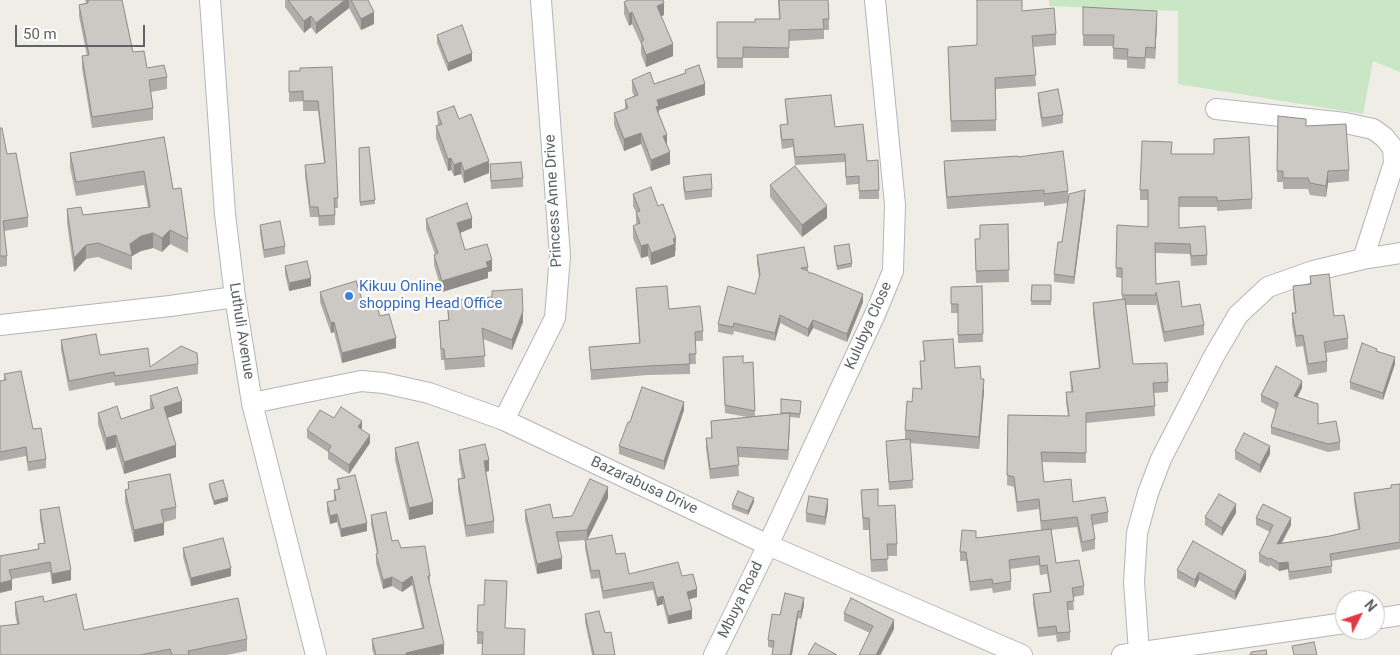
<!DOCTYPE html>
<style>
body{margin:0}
#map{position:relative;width:1400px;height:655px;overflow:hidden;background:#f0ede7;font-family:Roboto,sans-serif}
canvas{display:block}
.north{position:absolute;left:1335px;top:590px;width:50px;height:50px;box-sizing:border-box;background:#fff;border:1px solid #bfc1c2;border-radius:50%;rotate:49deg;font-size:14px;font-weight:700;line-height:20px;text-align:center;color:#5e6367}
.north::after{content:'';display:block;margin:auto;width:18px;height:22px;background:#e53844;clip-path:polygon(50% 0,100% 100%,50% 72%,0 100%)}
.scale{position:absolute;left:15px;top:25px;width:130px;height:22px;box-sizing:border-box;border:2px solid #5e6367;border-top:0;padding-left:6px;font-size:15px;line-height:18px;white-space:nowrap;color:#5e6367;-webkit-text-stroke:4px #fff;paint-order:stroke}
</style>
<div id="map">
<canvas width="1400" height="655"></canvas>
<div class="north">N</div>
<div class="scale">50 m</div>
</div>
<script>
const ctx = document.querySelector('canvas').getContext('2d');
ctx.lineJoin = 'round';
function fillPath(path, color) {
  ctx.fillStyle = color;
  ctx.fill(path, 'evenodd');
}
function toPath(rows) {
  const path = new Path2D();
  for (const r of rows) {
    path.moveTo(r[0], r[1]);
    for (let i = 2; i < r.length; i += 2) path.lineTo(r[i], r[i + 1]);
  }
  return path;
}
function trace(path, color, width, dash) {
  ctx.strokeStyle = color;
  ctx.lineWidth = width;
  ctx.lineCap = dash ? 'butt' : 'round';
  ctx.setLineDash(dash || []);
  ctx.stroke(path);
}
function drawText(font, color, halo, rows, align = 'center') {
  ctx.font = font + ' Roboto,sans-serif';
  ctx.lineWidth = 4.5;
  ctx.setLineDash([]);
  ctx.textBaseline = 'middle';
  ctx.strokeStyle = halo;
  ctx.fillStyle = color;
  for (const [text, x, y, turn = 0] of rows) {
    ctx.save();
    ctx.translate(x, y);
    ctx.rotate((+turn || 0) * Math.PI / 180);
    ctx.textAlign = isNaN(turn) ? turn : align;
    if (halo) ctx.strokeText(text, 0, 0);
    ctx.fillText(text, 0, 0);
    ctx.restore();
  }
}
fillPath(toPath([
 [1049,0,1400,0,1400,72,1373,61,1363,114,1178,84,1178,11,1049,6]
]), '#c9e7c5');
const minor = toPath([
 [210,0,225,214,235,297,252,403,316,655],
 [1216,109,1345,123,1373,129,1384,137,1393,148,1394,163,1363,259],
 [0,325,170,306,235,297],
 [252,403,361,381,384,383,429,393,504,420,768,545,1022,655],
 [504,420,555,318,560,256,541,0],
 [1375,619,1400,615],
 [1139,652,1134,582,1137,533,1148,493,1161,459,1214,356,1238,315,1268,287,1313,271,1363,259,1400,253],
 [714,655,768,545,876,312,893,271,895,205,875,0],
 [1122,655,1345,623]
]);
trace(minor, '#b2b5b9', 22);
trace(minor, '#fff', 20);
fillPath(toPath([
 [85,0,122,0,133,52,147,68,167,77,167,89,151,92,153,108,153,120,92,128,82,68,82,56,87,56,79,16,79,5,86,3],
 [285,0,368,0,374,24,361,30,349,8,316,34,311,27,304,33,285,7],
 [778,0,829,19,829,30,824,30,824,39,789,41,789,58,743,58,743,68,717,68,717,22,755,22,779,19],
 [624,2,664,15,661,16,673,56,646,67,641,54,641,44,632,24,629,26,624,14],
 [1083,7,1157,22,1155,59,1146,58,1145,69,1127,68,1127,60,1113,59,1113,46,1083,46],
 [1022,11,1056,34,1056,45,1033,47,1036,86,996,89,996,131,951,132,948,47,977,45],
 [437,35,472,61,448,71,437,43],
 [332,67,338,208,335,208,335,225,319,226,318,217,310,217,305,175,305,165,324,163,318,111,303,111,303,101,289,102,289,71,300,71],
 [685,70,705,95,659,110,659,115,667,145,670,164,651,171,641,144,624,151,614,125,614,113,625,109,625,100,634,96,632,91,632,80,654,84,685,73],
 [1038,93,1063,115,1063,123,1042,127,1038,101],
 [785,99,835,127,867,161,879,190,879,199,859,199,859,184,846,185,845,162,795,165,793,147,782,149,780,133,780,125,787,124],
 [437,112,459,119,489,173,464,183,461,174,454,176,451,170,448,171,436,138,436,126,438,126],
 [1306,126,1349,170,1349,181,1328,183,1326,197,1310,195,1308,189,1283,189,1283,182,1277,182,1277,171],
 [0,128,7,154,28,217,28,227,4,231,7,256,7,266,0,267],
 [164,137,173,189,188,239,188,253,170,244,162,252,153,248,141,251,132,256,132,270,98,257,86,259,74,272,67,223,67,209,83,215,148,207,144,185,76,196,70,167,70,153],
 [1214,139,1252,199,1252,209,1217,211,1217,207,1179,207,1179,228,1207,255,1207,265,1191,266,1190,254,1156,253,1156,284,1182,307,1204,325,1204,335,1164,342,1156,302,1156,305,1126,305,1133,364,1168,382,1168,392,1154,393,1155,416,1086,423,1086,463,1042,462,1044,482,1073,502,1108,512,1108,522,1093,525,1095,539,1095,549,1082,552,1077,527,1051,530,1056,563,1084,586,1084,595,1073,597,1074,610,1068,610,1070,632,1070,640,1057,642,1056,635,1038,637,1033,603,1033,594,1050,592,1047,574,1040,575,1039,565,1010,569,1011,581,1011,590,993,593,992,588,970,591,966,561,960,561,960,552,976,538,1041,530,1039,509,1017,512,1014,487,1007,485,1008,415,1068,416,1066,402,1066,392,1071,392,1070,372,1099,368,1093,313,1093,303,1122,300,1122,278,1116,277,1117,225,1148,227,1148,200,1140,200,1140,190,1171,154,1214,154],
 [359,148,375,200,375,204,360,206],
 [1018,157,1068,191,1068,197,1085,198,1074,284,1054,282,1054,274,1062,242,1068,203,1044,206,1044,202,947,209,944,173,944,161],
 [490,164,523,178,523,187,491,189],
 [683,177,712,189,712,197,685,200,683,185],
 [770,185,827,218,802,237,770,197],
 [633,194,658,206,676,250,675,251,675,256,651,265,648,256,641,258,633,238,633,226,636,225,636,212,633,206],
 [426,219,472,228,460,233,465,250,492,271,488,272,488,278,442,292,434,265,434,255,435,254,426,229],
 [1008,224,1009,282,976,283,975,239,980,239,980,225],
 [260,225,285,246,285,254,264,258,260,233],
 [834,246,852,263,852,267,837,270],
 [757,255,808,267,808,271,809,273,863,302,847,342,813,328,808,337,780,323,775,341,734,331,733,335,718,332,718,324,755,294,759,277,757,263],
 [285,266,311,286,289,291,285,274],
 [1310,276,1348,338,1348,349,1326,353,1327,361,1327,372,1308,375,1303,346,1296,347,1292,324,1292,313,1295,313,1293,297,1293,286,1310,285],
 [1032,285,1051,285,1051,305,1031,305],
 [982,286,983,342,958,343,958,313,951,313,951,287],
 [636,288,703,331,703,341,695,341,696,364,690,364,690,374,647,375,591,380,589,347,639,343],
 [320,292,363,303,396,348,342,363,334,332,331,333,320,302],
 [447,301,523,322,512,350,483,339,485,367,445,370,444,360,441,360,439,321,448,320],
 [61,340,100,355,150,367,198,364,198,374,115,386,114,382,69,391,61,350],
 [923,341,955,368,981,379,984,391,979,449,910,443,913,488,889,490,886,441,905,440,905,430,921,389,920,373,920,361,924,361],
 [1377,351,1395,364,1383,400,1350,389,1350,382],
 [723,357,743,363,753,362,755,416,781,414,781,399,801,401,800,418,790,417,788,460,738,457,739,476,710,479,706,448,706,438,711,438,711,421,747,417,725,413],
 [4,374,33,429,46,459,46,468,28,471,26,456,0,461,0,381,4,380],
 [1302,388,1297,397,1318,424,1340,442,1340,450,1328,452,1271,434,1271,427,1276,410,1261,402,1261,395],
 [150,396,182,413,167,418,176,457,124,474,116,447,106,450,98,424,98,413,121,419,150,409],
 [684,410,664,470,619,454,619,446],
 [334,418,362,430,370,443,349,474,328,459,328,452,307,438,307,430],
 [395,448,433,514,409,520,395,460],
 [459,450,489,471,486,472,494,521,494,533,466,537,458,490,458,479,462,478,459,461],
 [1235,451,1270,454,1260,473,1235,459],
 [337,479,367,531,341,537,337,522,330,524,327,511,327,502,334,501,334,490,338,489],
 [128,482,176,507,176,519,164,522,164,535,134,542,125,502,125,490,128,489],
 [209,484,228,501,214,505,209,488],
 [1400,484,1400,549,1331,561,1332,573,1289,580,1288,569,1279,571,1270,565,1269,567,1259,562,1259,554,1270,532,1256,525,1256,518,1291,525,1282,543,1330,536,1358,529,1354,501,1354,493,1391,488],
 [861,490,878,506,897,544,897,556,887,556,888,571,871,572,869,530,863,530],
 [608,498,587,540,616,554,629,574,682,576,697,597,689,599,692,619,668,624,663,604,657,606,653,590,603,599,599,578,591,579,585,548,585,540,559,542,562,569,537,574,525,520,525,510,553,518,572,516],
 [754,502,748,515,732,509,732,505],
 [828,508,825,525,806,522,806,513],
 [40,510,71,580,52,584,50,572,12,579,12,590,0,556,38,549,38,544,44,543,40,520],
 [1236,513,1222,536,1205,525,1205,517],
 [371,515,392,541,401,548,430,576,430,585,444,654,437,655,374,655,372,649,372,639,422,628,412,585,402,592,392,586,383,589,376,563,376,554,377,554,371,524],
 [1193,541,1246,579,1235,600,1199,580,1195,588,1177,578,1177,570],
 [183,548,231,576,191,586,183,557],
 [15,602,44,602,84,630,247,639,247,651,227,655,0,655,17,624,15,614],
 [484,605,482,644,477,644,477,632],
 [804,605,801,619,798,618,773,648,768,647,768,640,780,615],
 [844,613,894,629,881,655,859,655,870,633,844,621],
 [585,614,605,633,615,655,592,655,585,622]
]), '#afaca9');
fillPath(toPath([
 [345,0,349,0,349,8,316,34,316,23],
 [664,3,664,15,657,18,657,6],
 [1157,11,1157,22,1155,59,1155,48],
 [374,12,374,24,361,30,361,19],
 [632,12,632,24,629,26,629,14],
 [311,16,311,27,304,33,304,21],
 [673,44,673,56,646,67,646,55],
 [472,53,472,61,448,71,448,63],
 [705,84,705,95,659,110,659,117,656,107,657,100],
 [641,133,641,144,624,151,624,139],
 [667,135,667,146,663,136],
 [670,152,670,164,651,171,651,160],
 [451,158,451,170,448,171,448,159],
 [489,161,489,173,464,183,464,171],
 [461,162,461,174,454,176,454,165],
 [1328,171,1328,183,1326,197,1326,186],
 [1085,190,1085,198,1074,284,1074,277],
 [827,206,827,218,802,237,802,225],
 [472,218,472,228,457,234,457,223],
 [170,230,170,244,162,252,162,238],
 [153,233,153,248,141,251,132,256,130,244,141,236],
 [676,238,675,256,651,265,651,253],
 [648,244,648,256,641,258,641,246],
 [86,245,86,259,74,272,74,258],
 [492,260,492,271,488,272,488,278,442,292,442,281],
 [311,278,311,286,289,291,289,283],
 [863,294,863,302,847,342,847,334],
 [523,311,523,322,512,350,512,340],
 [780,315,780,323,775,341,775,333],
 [813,320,813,328,808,337,808,329],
 [334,322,334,332,331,333,331,323],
 [396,338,396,348,342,363,342,353],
 [1395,357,1395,364,1383,400,1383,393],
 [984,379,984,391,979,449,979,437],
 [1302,381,1302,388,1294,404,1294,396],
 [182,401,182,413,164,419,164,407],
 [684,402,684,410,664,470,664,461],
 [790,413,790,423,788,460,788,450],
 [362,421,362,429,358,427],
 [116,435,116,447,106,450,106,438],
 [370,435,370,443,349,474,349,465],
 [176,445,176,457,124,474,124,462],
 [1270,446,1270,454,1260,473,1260,465],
 [489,460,489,471,484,472,484,461],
 [608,487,608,498,587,540,587,530],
 [228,497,228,501,214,505,214,501],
 [754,498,754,502,748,515,748,511],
 [828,499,828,508,825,525,825,517],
 [433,502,433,514,409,520,409,508],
 [1236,504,1236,513,1222,536,1222,528],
 [337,514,337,522,330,524,330,516],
 [1291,518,1291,525,1277,551,1277,544],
 [164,523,164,535,134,542,134,530],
 [367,523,367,531,341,537,341,529],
 [562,558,562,569,537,574,537,564],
 [1288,562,1288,569,1279,571,1279,563],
 [231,568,231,576,191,586,191,578],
 [71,570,71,580,52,584,52,574],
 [1246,571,1246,579,1235,600,1235,592],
 [1199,572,1199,580,1195,588,1195,580],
 [412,576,412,585,402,592,402,583],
 [392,577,392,586,383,589,383,580],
 [12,580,12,590,0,593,0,583],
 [697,589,697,597,687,600,687,592],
 [663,596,663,604,657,606,657,598],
 [804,598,804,605,801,619,801,611],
 [692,610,692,619,668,624,668,616],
 [798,611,798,618,792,655,790,655],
 [894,620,894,629,880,655,876,655],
 [444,644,444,654,437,655,406,655,406,653]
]), '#8f8c89');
const building = toPath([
 [88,0,122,0,133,52,144,51,147,68,164,65,167,77,149,80,153,108,92,117,82,56,89,55,79,5,88,3,88,0],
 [288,0,345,0,316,23,311,16,304,21,288,0],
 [351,0,368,0,374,12,361,19,351,0],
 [628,0,663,0,664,3,657,6,673,44,646,55,641,42,644,40,632,12,629,14,624,2,628,0],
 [779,0,828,0,829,19,823,19,824,29,789,30,789,48,743,47,743,58,717,58,717,22,755,22,755,19,780,19,779,0],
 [977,0,1022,0,1022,11,1054,8,1056,34,1032,36,1036,75,995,78,996,120,951,121,948,47,977,45,977,0],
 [1083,7,1157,11,1155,48,1146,47,1145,58,1127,57,1128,49,1113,48,1114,35,1083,35,1083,7],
 [462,25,472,53,448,63,437,35,462,25],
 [699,65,705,84,657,100,659,106,656,107,667,135,663,136,670,152,651,160,641,133,624,139,614,113,628,108,625,100,638,95,632,80,650,72,654,84,686,73,685,70,699,65],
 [332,67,338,198,334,198,335,215,319,216,318,207,310,207,305,165,325,163,318,101,303,101,303,91,289,92,289,71,300,71,300,68,332,67],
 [1058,89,1063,115,1042,118,1038,93,1058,89],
 [831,95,835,127,863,124,867,161,878,160,879,190,859,191,859,176,846,177,845,154,795,157,793,139,782,140,780,125,788,124,785,99,831,95],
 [454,106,459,119,471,114,489,161,464,171,461,162,454,165,451,158,448,159,436,126,442,124,437,112,454,106],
 [1278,116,1306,119,1306,126,1346,124,1349,170,1328,171,1326,186,1310,183,1308,178,1283,178,1283,171,1277,171,1278,116],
 [0,128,2,128,7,154,16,153,28,217,3,221,7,256,0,256,0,128],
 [164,137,173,189,181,188,188,239,170,230,162,238,153,233,141,236,130,244,132,256,98,243,86,245,74,258,67,209,81,207,83,215,150,207,144,171,76,182,70,153,164,137],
 [1249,137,1252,199,1217,201,1217,197,1179,197,1179,228,1205,226,1207,255,1191,256,1190,244,1155,243,1156,284,1179,281,1182,307,1200,304,1204,325,1164,332,1156,292,1156,295,1122,295,1122,268,1116,268,1117,225,1148,227,1148,190,1140,190,1142,141,1172,142,1171,154,1214,154,1214,139,1249,137],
 [369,147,375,200,360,202,359,148,369,147],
 [1063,151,1068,191,1044,194,1044,190,947,197,944,161,1018,156,1018,157,1063,151],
 [521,162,523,178,491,181,490,164,521,162],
 [795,166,827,206,802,225,770,185,795,166],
 [711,174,712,189,685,192,683,177,711,174],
 [651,187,658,206,663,204,676,238,673,239,675,244,651,253,648,244,641,246,633,226,640,223,636,212,640,211,633,194,651,187],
 [1085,190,1074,277,1054,274,1058,242,1062,242,1069,194,1085,190],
 [467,203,472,218,457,223,465,250,487,244,492,260,486,262,488,267,442,281,434,255,438,253,426,219,467,203],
 [280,221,285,246,264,250,260,225,280,221],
 [1008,224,1009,270,976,271,975,239,980,239,980,225,1008,224],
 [849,244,852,263,837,266,834,246,849,244],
 [804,247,808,267,801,268,808,271,809,273,812,273,863,294,847,334,813,320,808,329,780,315,775,333,734,323,733,327,718,324,728,286,755,294,760,274,757,255,804,247],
 [307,261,311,278,289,283,285,266,307,261],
 [1329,274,1334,316,1344,315,1348,338,1324,342,1327,361,1308,364,1303,335,1296,336,1292,313,1296,313,1293,286,1311,284,1310,276,1329,274],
 [356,281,363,303,375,300,380,316,389,314,396,338,342,353,334,322,331,323,320,292,356,281],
 [1032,285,1051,285,1051,301,1031,301,1032,285],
 [667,286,669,309,700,306,703,331,695,332,696,354,689,354,690,364,647,366,591,370,589,347,640,343,636,288,667,286],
 [982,286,983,334,958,335,958,304,951,304,951,287,982,286],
 [522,289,523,311,512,340,482,328,485,356,445,359,444,349,441,349,439,321,449,320,447,301,492,297,492,291,522,289],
 [1125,299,1133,364,1167,363,1168,382,1153,383,1155,406,1086,413,1086,453,1041,452,1044,482,1071,479,1073,502,1105,497,1108,512,1091,515,1095,539,1082,542,1077,517,1041,521,1039,499,1017,502,1014,477,1007,475,1008,415,1069,416,1066,392,1073,392,1070,372,1100,368,1093,303,1125,299],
 [96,334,100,355,148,348,150,367,181,346,197,353,198,364,115,376,114,372,69,381,61,340,96,334],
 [953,339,955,368,980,366,981,379,984,379,979,437,905,430,907,401,912,402,913,388,922,389,920,361,925,361,923,341,953,339],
 [1362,343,1377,349,1376,351,1395,357,1383,393,1350,382,1362,343],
 [743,356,743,363,753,362,755,411,725,405,723,357,743,356],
 [1276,366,1302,381,1294,396,1318,404,1318,424,1336,421,1340,442,1328,444,1271,427,1278,403,1261,395,1276,366],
 [21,371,33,429,41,428,46,459,28,462,26,447,0,452,0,381,6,380,4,374,21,371],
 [177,387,182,401,164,407,176,445,124,462,116,435,106,438,98,413,117,406,121,419,154,408,150,396,177,387],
 [642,387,684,402,664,461,619,446,628,422,630,422,642,387],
 [781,399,801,401,800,414,790,413,781,413,781,399],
 [341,407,362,421,358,427,370,435,349,465,328,451,331,446,307,430,320,410,334,418,341,407],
 [790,413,788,450,737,447,739,465,710,469,706,438,712,438,711,421,790,413],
 [1244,433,1270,446,1260,465,1235,451,1244,433],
 [910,439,913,480,889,482,886,441,910,439],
 [418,442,433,502,409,508,395,448,418,442],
 [485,444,489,460,484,461,494,521,466,526,458,479,465,478,459,450,485,444],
 [170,474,176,507,161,510,164,523,134,530,125,490,129,489,128,482,170,474],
 [355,475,367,523,341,529,337,514,330,516,327,502,336,500,334,490,340,489,337,479,355,475],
 [590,479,608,487,587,530,556,532,562,558,537,564,525,510,550,504,553,518,572,516,590,479],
 [223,480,228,497,214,501,209,484,223,480],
 [1400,484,1400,542,1330,554,1332,566,1289,572,1288,562,1279,563,1270,558,1269,559,1259,554,1273,525,1256,518,1263,504,1291,518,1277,544,1330,536,1360,529,1354,493,1391,488,1391,485,1400,484],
 [878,489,878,506,895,505,897,544,887,544,888,559,871,560,869,518,863,518,861,490,878,489],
 [738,491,754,498,748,511,732,505,738,491],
 [1219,494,1236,504,1222,528,1205,517,1219,494],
 [809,496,828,499,825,517,806,513,809,496],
 [59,507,71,570,52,574,50,562,9,570,12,580,0,583,0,556,39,549,38,544,45,543,40,510,59,507],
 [386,512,392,541,398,540,401,548,425,546,430,576,428,576,444,644,406,653,406,655,376,655,372,639,424,628,412,576,402,583,392,577,383,580,376,554,378,553,371,515,386,512],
 [1051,529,1056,563,1079,560,1084,586,1072,588,1074,601,1067,602,1070,632,1057,633,1056,626,1038,628,1033,594,1051,592,1047,565,1040,566,1039,556,1009,560,1011,581,993,584,992,579,970,582,966,552,960,552,962,530,976,531,976,538,1051,529],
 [612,535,616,554,625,553,629,574,678,562,682,576,693,574,697,589,687,592,692,610,668,616,663,596,657,598,653,582,603,591,599,570,591,571,585,540,612,535],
 [223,538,231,568,191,578,183,548,223,538],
 [1193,541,1246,571,1235,592,1199,572,1195,580,1177,570,1193,541],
 [485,580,507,581,505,628,525,629,524,655,482,655,483,632,477,632,478,605,484,605,485,580],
 [785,593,804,598,801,611,798,611,790,655,772,655,774,641,768,640,772,614,780,615,785,593],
 [76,594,84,630,238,598,247,639,188,651,189,655,172,655,170,649,140,655,0,655,0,626,19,624,15,602,43,596,44,602,76,594],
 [851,598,894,620,876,655,859,655,873,626,844,613,851,598],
 [599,611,605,633,611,632,615,655,594,655,585,614,599,611],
 [1314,642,1317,655,1294,655,1292,646,1314,642],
 [815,643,837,655,808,655,815,643],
 [1266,650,1267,655,1249,655,1251,655,1251,652,1266,650]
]);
fillPath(building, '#ccc8c4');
trace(building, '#8f8c89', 1);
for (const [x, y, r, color] of [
 [349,296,5,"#3f7fe0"]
]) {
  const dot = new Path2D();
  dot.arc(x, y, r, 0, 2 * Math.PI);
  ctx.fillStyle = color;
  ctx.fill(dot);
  trace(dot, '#fff', 2);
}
drawText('15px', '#5e6367', '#fff', [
 ["Princess Anne Drive",554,201,-93],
 ["Kulubya Close",869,326,-66],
 ["Luthuli Avenue",241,331,81],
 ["Bazarabusa Drive",644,486,25],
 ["Mbuya Road",741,600,-64]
]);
drawText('15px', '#366cbe', '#fff', [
 ["Kikuu Online",359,287],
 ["shopping Head Office",359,304]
], 'left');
</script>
